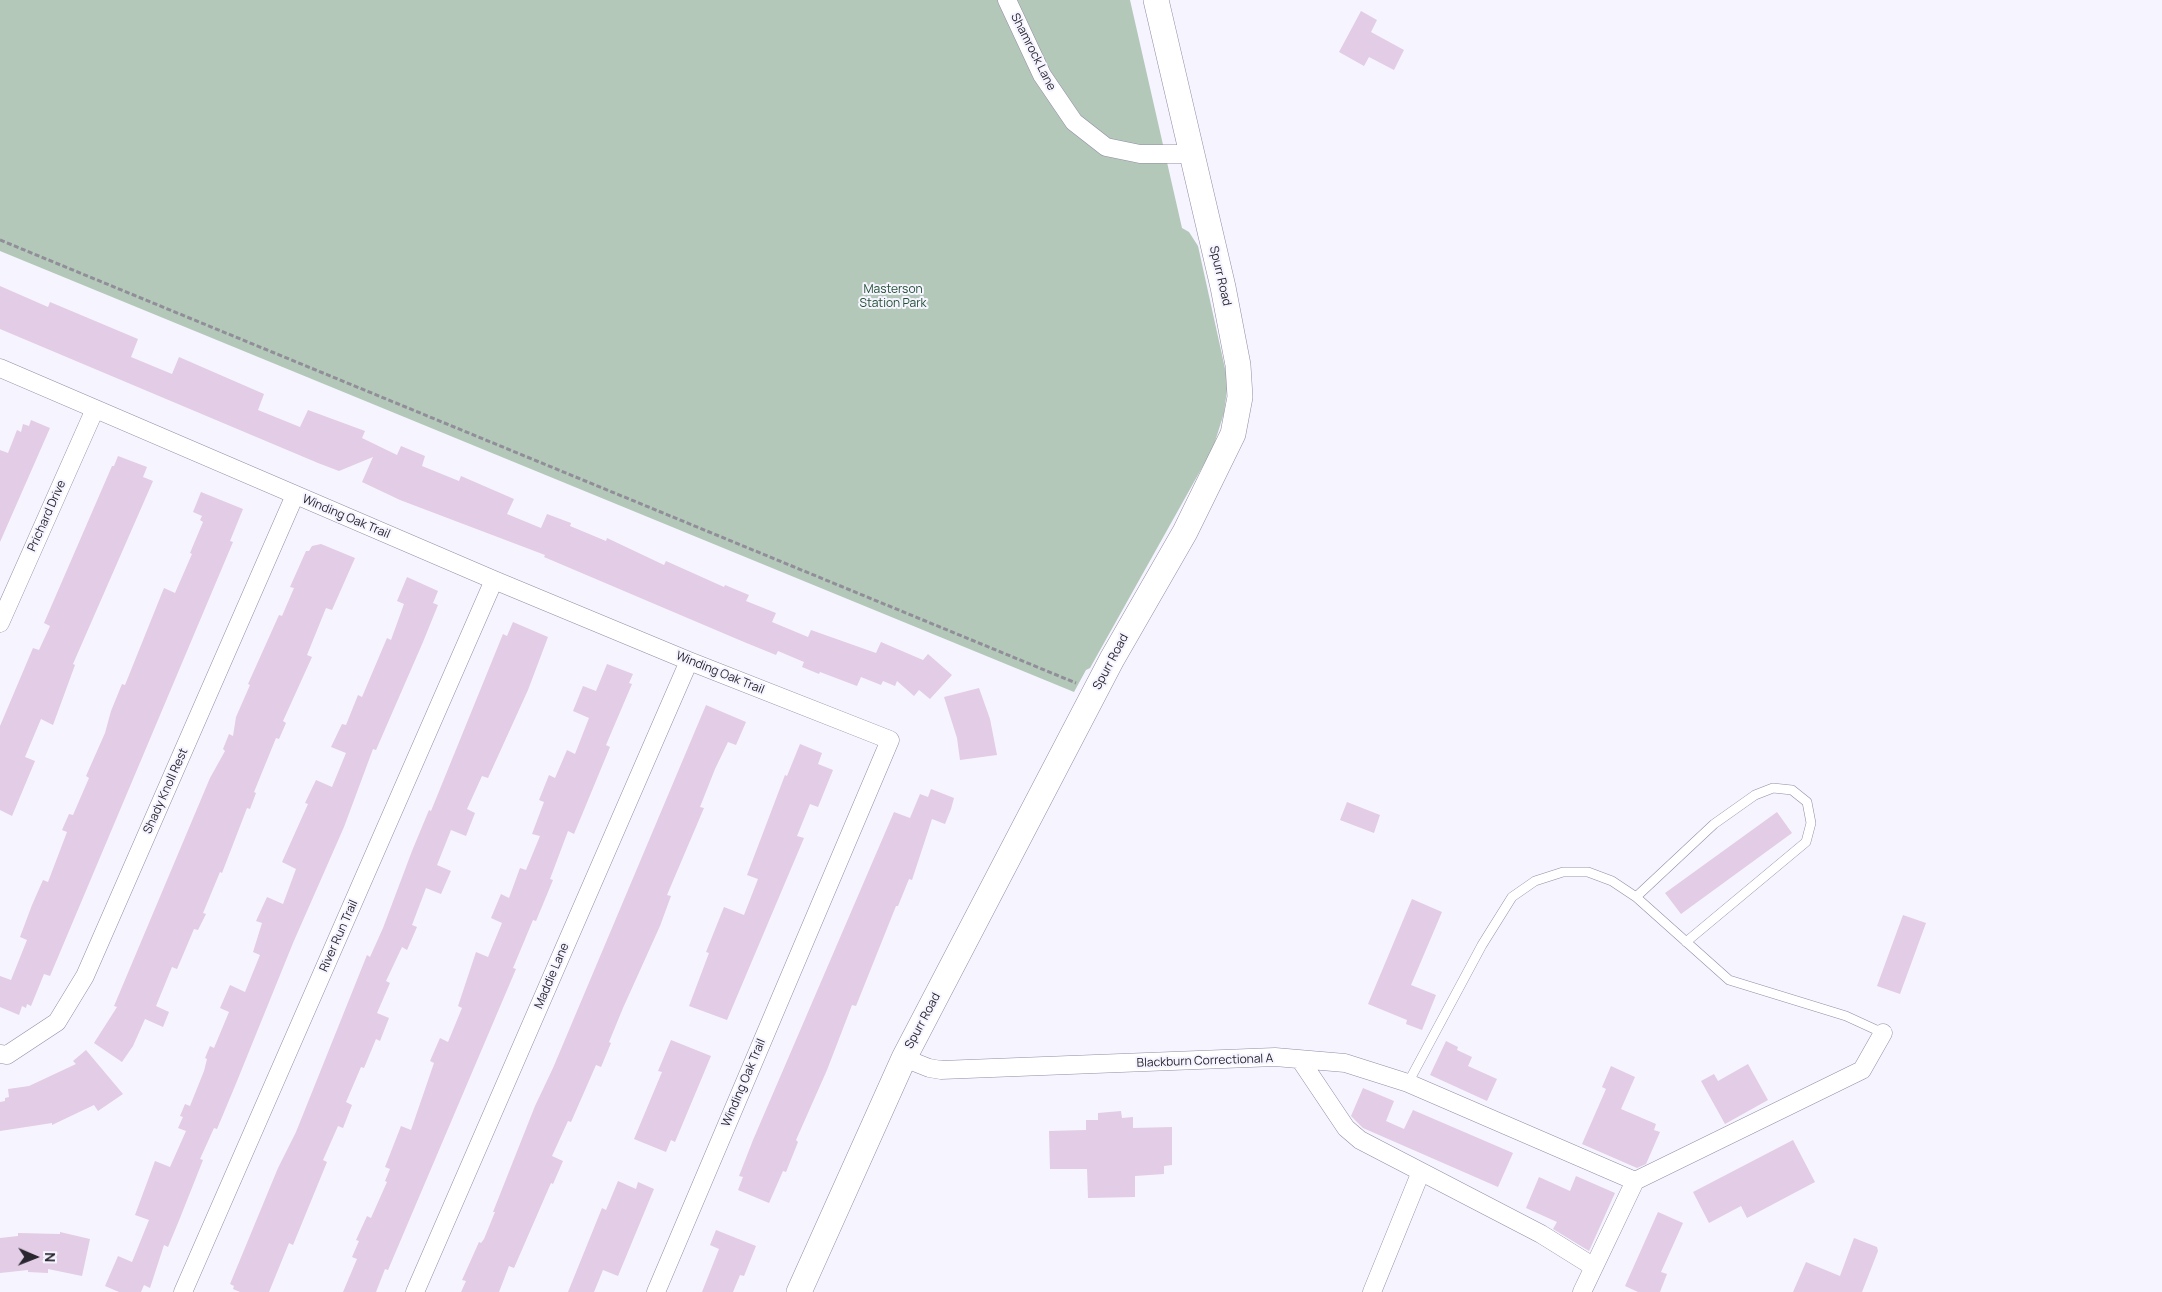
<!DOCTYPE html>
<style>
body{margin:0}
#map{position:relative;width:2162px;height:1292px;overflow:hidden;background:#f6f4ff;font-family:Manrope,sans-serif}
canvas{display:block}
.north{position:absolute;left:10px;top:1232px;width:50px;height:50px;-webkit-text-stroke:4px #f6f4ff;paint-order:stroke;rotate:91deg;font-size:14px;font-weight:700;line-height:20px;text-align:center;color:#292630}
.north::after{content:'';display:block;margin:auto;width:18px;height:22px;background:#292630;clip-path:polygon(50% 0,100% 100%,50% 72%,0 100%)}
</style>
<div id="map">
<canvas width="2162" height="1292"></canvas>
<div class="north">N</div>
</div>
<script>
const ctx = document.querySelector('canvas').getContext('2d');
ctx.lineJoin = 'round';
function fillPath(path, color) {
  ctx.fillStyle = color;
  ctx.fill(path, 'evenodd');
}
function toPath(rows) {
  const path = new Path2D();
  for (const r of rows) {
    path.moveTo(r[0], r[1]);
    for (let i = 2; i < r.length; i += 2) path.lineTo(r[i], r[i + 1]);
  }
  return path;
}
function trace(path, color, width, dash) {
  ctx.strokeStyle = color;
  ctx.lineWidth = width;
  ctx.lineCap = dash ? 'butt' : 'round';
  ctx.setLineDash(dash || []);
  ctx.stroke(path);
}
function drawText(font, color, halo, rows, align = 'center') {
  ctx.font = font + ' Manrope,sans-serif';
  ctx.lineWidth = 4;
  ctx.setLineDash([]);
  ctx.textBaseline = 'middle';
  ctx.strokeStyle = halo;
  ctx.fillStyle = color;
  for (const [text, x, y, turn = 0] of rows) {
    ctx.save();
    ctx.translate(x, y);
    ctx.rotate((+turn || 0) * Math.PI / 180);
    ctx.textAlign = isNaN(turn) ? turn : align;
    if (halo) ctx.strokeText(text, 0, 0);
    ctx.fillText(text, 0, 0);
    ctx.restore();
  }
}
fillPath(toPath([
 [0,0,1130,0,1182,228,1189,232,1198,246,1228,382,1224,413,1213,448,1090,668,1086,670,1074,692,0,251]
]), '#b3c8b9');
fillPath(toPath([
 [1361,11,1377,20,1371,32,1404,50,1394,70,1369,57,1364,66,1339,52],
 [0,286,48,307,50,302,138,339,131,357,172,374,179,357,264,394,258,410,300,427,308,410,365,431,362,438,397,455,401,446,425,456,422,466,459,481,461,476,514,499,507,514,541,528,547,514,571,523,570,526,606,541,607,538,664,565,666,561,724,587,725,585,749,595,746,601,776,613,772,622,808,637,811,630,876,653,881,642,923,660,928,654,952,675,930,699,919,690,914,696,897,681,895,686,883,681,881,685,861,677,857,686,820,672,819,674,802,667,804,662,778,651,776,655,744,642,544,557,545,555,400,500,362,482,373,457,339,471,318,463,0,329],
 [31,420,50,428,0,542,0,450,8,453,17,430,21,432,23,424,29,426],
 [118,456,147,467,143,477,153,481,73,664,75,665,53,725,41,719,25,757,35,761,12,816,0,810,0,726,33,648,39,650,50,626,44,623,112,466,114,466],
 [201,492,243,509,230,541,233,542,50,976,44,974,31,1006,27,1004,26,1008,22,1006,19,1015,0,1007,0,976,11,980,27,940,20,937,32,905,43,880,48,882,67,832,62,830,69,814,73,815,89,778,86,776,105,733,111,711,122,684,125,685,164,588,175,593,192,554,190,553,203,522,200,520,202,516,193,512],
 [321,544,355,558,332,610,326,608,307,655,312,657,283,721,286,723,279,739,276,738,254,792,256,793,250,809,247,808,222,873,220,872,203,913,206,914,198,930,194,929,177,969,172,967,156,1006,169,1012,163,1027,145,1019,133,1046,122,1062,94,1043,117,1007,114,1006,210,778,225,751,223,749,229,734,233,736,236,717,250,685,248,684,279,615,282,616,294,588,290,587,306,551,309,551,312,546],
 [407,577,438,591,433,603,438,605,423,642,376,750,373,749,344,827,293,943,235,1086,217,1129,214,1128,200,1159,203,1160,180,1218,168,1247,164,1245,150,1288,144,1285,141,1292,119,1292,105,1286,118,1256,132,1262,149,1220,135,1215,155,1161,170,1167,186,1131,178,1128,183,1117,180,1116,185,1104,190,1106,204,1071,207,1059,205,1058,210,1046,214,1048,229,1012,220,1008,230,985,245,992,260,955,253,952,262,923,256,921,267,897,283,904,296,869,282,862,308,804,305,803,316,780,332,787,346,753,331,747,342,724,346,725,358,695,362,697,387,638,391,640,404,604,397,601],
 [513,622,548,637,528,690,488,778,482,776,467,809,475,813,466,836,451,830,437,865,451,871,441,894,426,888,412,925,417,927,407,950,402,947,386,981,390,983,377,1013,389,1018,380,1041,376,1039,364,1068,361,1067,346,1102,352,1105,343,1128,338,1126,323,1160,327,1162,293,1245,289,1243,269,1292,240,1292,233,1289,234,1286,230,1284,278,1168,296,1132,367,955,370,957,383,928,412,851,429,810,431,811,503,634,507,636],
 [607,664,633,674,629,683,632,684,606,745,610,747,574,834,568,831,550,879,553,880,536,921,533,920,513,968,516,969,388,1270,385,1269,376,1292,343,1292,357,1259,352,1257,359,1241,356,1240,367,1216,371,1218,387,1182,385,1181,390,1169,385,1167,401,1126,411,1130,434,1063,430,1061,440,1038,448,1042,462,1008,458,1006,476,952,488,957,502,923,491,918,501,894,509,898,520,868,526,870,540,836,532,834,544,802,539,800,549,775,555,778,567,750,575,754,589,718,573,711,583,686,596,691],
 [979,688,990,719,997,755,960,760,957,738,944,697],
 [706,705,746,722,736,745,728,742,715,769,700,807,704,808,667,895,671,896,660,926,623,1008,609,1042,611,1043,601,1067,596,1065,571,1122,568,1121,552,1156,563,1161,553,1184,551,1183,514,1268,509,1266,499,1292,461,1292,466,1281,462,1280,479,1242,481,1243,484,1239,495,1212,493,1212,535,1106,553,1068],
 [800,744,822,753,818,764,833,770,818,807,810,804,797,836,804,838,727,1020,689,1006,709,953,706,952,724,907,744,915,758,879,747,875,785,775,787,776],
 [931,789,954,798,951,809,945,824,932,819,912,880,909,879,898,906,896,906,856,1006,852,1005,827,1070,796,1140,798,1142,786,1172,783,1171,769,1203,738,1190,743,1177,739,1176,753,1140,894,812,910,818,920,794,928,797],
 [1347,802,1380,815,1374,833,1340,820],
 [1777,812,1792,833,1681,914,1665,893],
 [1412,899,1442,912,1411,985,1436,995,1422,1030,1406,1024,1407,1020,1368,1004],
 [1903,915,1926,923,1900,994,1877,986],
 [671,1040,711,1056,675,1142,671,1140,666,1152,634,1139,662,1072,658,1071],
 [1446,1041,1458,1047,1457,1050,1472,1057,1468,1066,1497,1079,1487,1101,1430,1075],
 [86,1050,123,1094,98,1111,94,1105,52,1125,52,1123,0,1131,0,1102,5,1101,5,1098,9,1097,8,1089,29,1086,76,1064,73,1061],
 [1748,1064,1768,1100,1725,1124,1701,1081,1714,1074,1718,1081],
 [1611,1066,1635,1077,1621,1109,1656,1124,1654,1130,1660,1132,1646,1164,1637,1168,1582,1144,1606,1089,1602,1087],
 [1363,1088,1394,1101,1386,1121,1404,1129,1413,1110,1513,1153,1498,1187,1363,1128,1351,1116],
 [1121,1111,1122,1118,1133,1117,1133,1128,1172,1127,1172,1165,1164,1166,1164,1174,1135,1176,1135,1197,1088,1198,1087,1169,1050,1169,1049,1131,1086,1130,1086,1120,1098,1120,1098,1113],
 [1793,1140,1815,1182,1747,1218,1741,1206,1709,1223,1693,1192],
 [1576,1176,1615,1193,1589,1251,1553,1229,1557,1222,1526,1208,1539,1177,1570,1191],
 [618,1181,636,1189,638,1182,654,1189,618,1276,603,1270,594,1292,568,1292,602,1208,606,1210],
 [1658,1212,1683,1223,1661,1272,1667,1274,1660,1292,1638,1292,1625,1286],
 [716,1230,756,1246,744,1276,740,1275,733,1292,702,1292,719,1249,710,1245],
 [60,1232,90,1239,82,1276,48,1269,48,1273,28,1272,28,1270,0,1273,0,1238,18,1236,18,1233,60,1234],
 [1854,1238,1877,1247,1878,1251,1862,1292,1793,1292,1806,1262,1840,1276]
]), '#e3cce5');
const lane = toPath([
 [1636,897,1714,824,1755,795,1773,788,1792,790,1807,802,1811,823,1806,842,1686,942],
 [1408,1083,1482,945,1512,897,1535,881,1563,872,1588,872,1612,881,1636,897,1729,980,1846,1016,1883,1033]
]);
const street = toPath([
 [1007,0,1042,75,1074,122,1106,147,1140,154,1191,154],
 [0,368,494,580,689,661,890,740,656,1292],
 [0,623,95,409],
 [0,1054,7,1055,57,1022,85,976,295,495],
 [904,1058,929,1068,941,1070,1275,1057,1345,1063,1408,1083,1635,1181],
 [1301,1061,1346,1128,1360,1140,1541,1234,1594,1267],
 [183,1292,494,580],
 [415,1292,689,661],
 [1372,1292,1420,1174],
 [1582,1292,1635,1181,1862,1070,1883,1033]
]);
const secondary = toPath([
 [799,1292,904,1058,1112,659,1185,532,1233,434,1240,397,1238,365,1223,287,1156,0]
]);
trace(lane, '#938ca5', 10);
trace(street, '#938ca5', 19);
trace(secondary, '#938ca5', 26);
trace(toPath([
 [0,240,1076,683]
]), '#918e99', 3, [5, 2.5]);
trace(lane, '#fff', 9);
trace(street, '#fff', 18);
trace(secondary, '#fff', 25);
drawText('12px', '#292630', '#f6f4ff', [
 ["Shamrock Lane",1033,52,63],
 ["Spurr Road",1220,276,77],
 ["Prichard Drive",47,516,-66],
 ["Winding Oak Trail",346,517,23],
 ["Spurr Road",1111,662,-62],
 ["Winding Oak Trail",720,673,22],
 ["Shady Knoll Rest",166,791,-66],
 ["River Run Trail",339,936,-66],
 ["Maddie Lane",552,976,-67],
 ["Spurr Road",923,1021,-62],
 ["Blackburn Correctional A",1205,1061,-2],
 ["Winding Oak Trail",744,1083,-67]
]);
drawText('12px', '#205033', '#f6f4ff', [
 ["Masterson",893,290],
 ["Station Park",893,304]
]);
</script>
